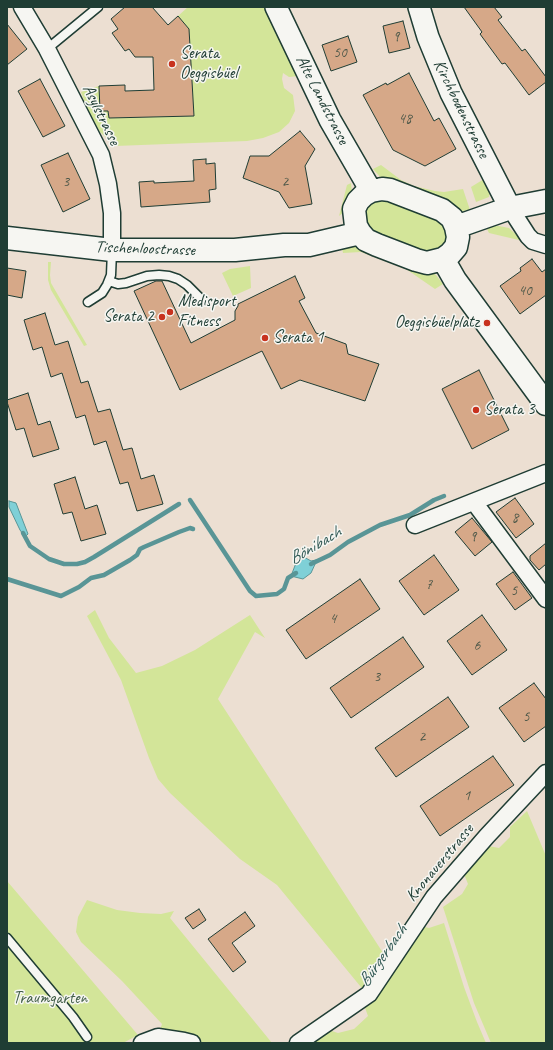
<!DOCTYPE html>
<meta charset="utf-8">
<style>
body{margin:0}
#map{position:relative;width:553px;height:1050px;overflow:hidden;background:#ecdfd2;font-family:Caveat,sans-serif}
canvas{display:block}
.frame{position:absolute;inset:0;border:8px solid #1f3d34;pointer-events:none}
</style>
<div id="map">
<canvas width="553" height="1050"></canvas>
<div class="frame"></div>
</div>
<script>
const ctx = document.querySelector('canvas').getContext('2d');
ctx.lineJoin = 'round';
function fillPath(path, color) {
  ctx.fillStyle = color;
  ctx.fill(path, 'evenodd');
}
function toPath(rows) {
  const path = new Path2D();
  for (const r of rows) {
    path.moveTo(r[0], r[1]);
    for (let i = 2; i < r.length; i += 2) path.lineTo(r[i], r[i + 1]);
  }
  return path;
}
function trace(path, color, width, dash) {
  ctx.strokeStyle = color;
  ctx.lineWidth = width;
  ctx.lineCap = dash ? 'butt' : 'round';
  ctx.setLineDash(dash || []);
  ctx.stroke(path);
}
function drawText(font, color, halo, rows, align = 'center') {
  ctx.font = font + ' Caveat,sans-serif';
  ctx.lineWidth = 3;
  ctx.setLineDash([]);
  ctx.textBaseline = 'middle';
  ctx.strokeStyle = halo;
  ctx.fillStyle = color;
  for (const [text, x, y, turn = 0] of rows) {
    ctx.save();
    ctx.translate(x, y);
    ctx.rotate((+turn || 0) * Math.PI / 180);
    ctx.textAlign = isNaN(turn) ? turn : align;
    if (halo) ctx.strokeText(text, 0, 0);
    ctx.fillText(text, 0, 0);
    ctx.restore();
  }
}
fillPath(toPath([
 [188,7,266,7,299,76,289,77,283,73,282,79,284,88,293,95,295,111,289,123,279,132,263,138,247,141,115,146,100,132,87,108,81,92,99,86,100,111,108,111,109,118,194,116,189,30,178,16],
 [381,165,401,180,414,186,435,191,444,192,463,189,470,210,462,211,454,209,383,180,373,169],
 [484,179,490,192,489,197,476,202,471,187],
 [351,183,352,193,344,212,339,216,347,185],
 [383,197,440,218,448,229,445,247,427,253,373,233,367,228,364,209,366,204],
 [494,226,499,226,509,228,523,241,489,233,487,229],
 [345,241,429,270,436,275,443,284,435,289,406,269,361,252,343,253,341,242],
 [48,262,51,262,50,275,51,283,87,345,84,346,51,290,48,280],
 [250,266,251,288,233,296,222,273,230,269],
 [95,610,109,638,136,673,162,666,195,650,250,615,265,638,255,632,218,699,387,959,365,992,277,885,240,859,170,793,158,779,149,758,121,680,87,616],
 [527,811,546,856,546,1043,491,1043,474,1003,443,907,462,894,468,884,464,874,488,846,499,848,510,837,510,827],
 [7,881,138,1035,123,1043,7,1043],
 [87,900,117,910,140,913,161,914,174,911,170,918,272,1043,201,1043,181,1038,158,1036,162,1024,122,981,81,942,76,932,78,917],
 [444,923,464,987,477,1022,486,1043,310,1043,329,1030,338,1033,354,1029,368,1016,364,1005,420,926,429,928]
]), '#d3e599');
const water = toPath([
 [9,501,16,503,28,534,25,537,20,530,9,507,9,501],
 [304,557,311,561,316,560,316,562,311,573,303,579,291,576,296,563,301,558,304,557]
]);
fillPath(water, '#7fd0d7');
trace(water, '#599596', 1);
trace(toPath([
 [190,500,250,591,256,596,277,594,284,589,288,578,296,573],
 [23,533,30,546,49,559,64,564,77,564,85,562,94,557,179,504],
 [311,564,330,555,348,542,380,525,410,515,434,500,444,496],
 [7,579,61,596,79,587,91,578,104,575,130,560,137,555,140,549,144,547,179,532,190,528,193,529]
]), '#599596', 4.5);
const building = toPath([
 [125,7,152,7,168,25,178,16,189,29,194,116,109,118,108,111,100,111,99,86,125,85,125,91,154,90,153,57,135,57,129,49,125,51,112,33,118,29,111,19,125,7],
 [464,7,494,7,502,17,498,20,522,51,525,49,546,77,546,82,529,95,505,63,502,64,480,34,482,32,464,7],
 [403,21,410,48,389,53,383,26,403,21],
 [7,24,27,49,7,65,7,24],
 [348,36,357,62,331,71,322,45,348,36],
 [409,73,434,121,439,118,456,149,425,166,393,150,363,95,386,83,387,85,409,73],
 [40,79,65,126,43,137,18,91,40,79],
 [300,131,315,149,305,166,312,204,289,208,279,192,243,178,250,156,269,156,300,131],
 [68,153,90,199,63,212,41,165,68,153],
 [206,159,206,164,215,163,216,189,209,190,210,202,141,207,139,182,154,181,154,183,194,181,193,160,206,159],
 [532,259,542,272,546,269,546,295,520,314,500,286,521,271,520,268,532,259],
 [7,268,26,271,22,298,7,295,7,268],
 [295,276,305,298,299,301,316,333,346,344,348,354,379,364,365,401,300,380,281,389,262,351,180,390,134,291,156,281,162,281,191,343,235,320,235,311,238,306,238,304,295,276],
 [45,313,55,345,68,341,81,383,88,381,98,412,110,409,123,450,132,448,141,479,154,475,163,504,137,511,128,482,120,484,106,441,94,445,85,415,76,418,62,373,51,377,42,347,33,350,24,320,45,313],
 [479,370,509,430,472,449,442,389,479,370],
 [28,393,38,425,50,421,59,449,33,457,24,428,16,430,7,402,7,400,28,393],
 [75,477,85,509,97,505,106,534,81,541,72,512,63,514,54,484,75,477],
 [515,498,534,524,516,538,496,512,515,498],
 [472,518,492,542,475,556,455,532,472,518],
 [546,543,546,564,539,570,530,560,530,556,546,543],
 [434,555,459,590,424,615,399,581,434,555],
 [513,572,532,598,515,610,496,584,513,572],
 [360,579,380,609,306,659,286,630,360,579],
 [482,615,507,650,472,675,447,641,482,615],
 [403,637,424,667,351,718,330,688,403,637],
 [534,683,546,699,546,726,524,742,499,708,534,683],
 [448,697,469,727,396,777,375,748,448,697],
 [493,756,514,785,440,836,420,806,493,756],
 [199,909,206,920,193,929,185,918,199,909],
 [245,912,255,926,232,943,246,962,233,972,208,939,245,912]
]);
fillPath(building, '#d6a888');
trace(building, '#1f3d34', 1);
const service = toPath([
 [47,49,98,7],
 [109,281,118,284,126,283,147,276,159,275,169,276,178,279,187,285,202,300],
 [88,302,102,293,107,285,111,275,112,251],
 [7,938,73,1017,87,1037]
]);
const minor = toPath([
 [22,7,47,49,101,155,108,184,112,213,112,250],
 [510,208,528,236,533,241,546,245],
 [474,502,546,599],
 [415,525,546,473],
 [142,1043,158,1037,184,1041,192,1043],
 [298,1043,369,994,434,897,487,836,546,773]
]);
const tertiary = toPath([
 [276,7,330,120,371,191],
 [419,7,428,37,451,93,510,208]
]);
const secondary = toPath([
 [382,189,390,190,442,210,452,218,456,227,458,237,456,247,450,254,443,259,427,263,416,260,377,245,366,240,360,233,356,226,354,209,358,201,364,195,371,191,382,189],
 [456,227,510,208,546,201],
 [7,238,112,250,235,250,284,245,309,245,360,233],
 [443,259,455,280,546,404]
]);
trace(service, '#1f3d34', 11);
trace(minor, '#1f3d34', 19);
trace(tertiary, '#1f3d34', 24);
trace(secondary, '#1f3d34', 25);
trace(service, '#f6f6f2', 8);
trace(minor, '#f6f6f2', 16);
trace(tertiary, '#f6f6f2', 21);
trace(secondary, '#f6f6f2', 22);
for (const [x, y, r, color] of [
 [172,64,4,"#c8321e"],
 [170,312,4,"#c8321e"],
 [162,317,4,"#c8321e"],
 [487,323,4,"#c8321e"],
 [265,338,4,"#c8321e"],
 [476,410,4,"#c8321e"]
]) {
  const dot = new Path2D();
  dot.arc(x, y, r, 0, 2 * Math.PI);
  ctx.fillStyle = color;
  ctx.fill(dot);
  trace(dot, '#f6f6f2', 1.5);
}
drawText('15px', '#4d5849', null, [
 ["9",396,37],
 ["50",340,53],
 ["48",405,119],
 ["3",66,182],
 ["2",285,182],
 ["40",525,291],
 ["8",515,518],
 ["9",473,537],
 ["7",429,585],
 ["5",514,591],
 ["4",333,619],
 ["6",477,646],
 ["3",377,677],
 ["5",526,717],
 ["2",422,737],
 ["1",467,796]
]);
drawText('17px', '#1f3d34', '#f6f6f2', [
 ["Serata",180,54],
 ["Oeggisbüel",180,74],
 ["Medisport",178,302],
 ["Fitness",178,322],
 ["Serata 2",154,317,"right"],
 ["Oeggisbüelplatz",479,323,"right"],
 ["Serata 1",273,338],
 ["Serata 3",484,410]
], 'left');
drawText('17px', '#1f3d34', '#f6f6f2', [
 ["Alte Landstrasse",322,100,63],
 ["Kirchbodenstrasse",461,109,64],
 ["Asylstrasse",101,115,64],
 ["Tischenloostrasse",145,249,2],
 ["Knonauerstrasse",440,863,-50]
]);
drawText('17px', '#435f48', '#f6f6f2', [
 ["Traumgarten",50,999]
]);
drawText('italic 18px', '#325a55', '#f6f6f2', [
 ["Bönibach",315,546,-31],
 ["Bürgerbach",383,956,-55]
]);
</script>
